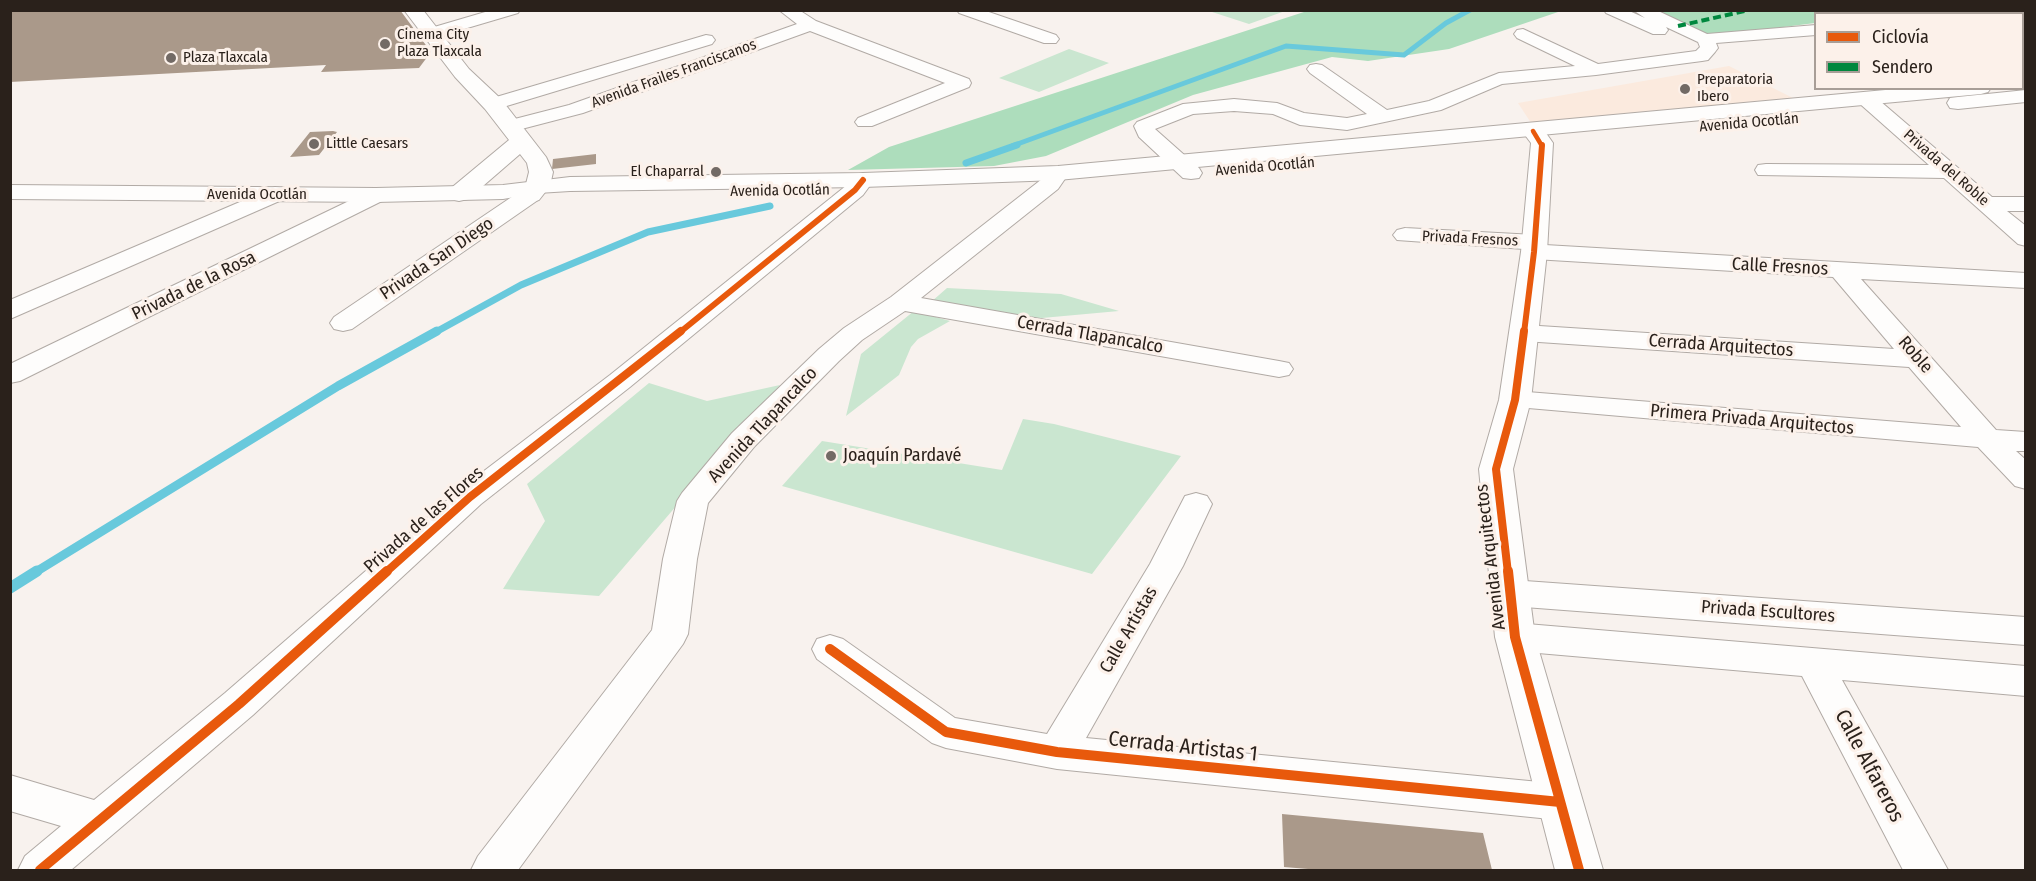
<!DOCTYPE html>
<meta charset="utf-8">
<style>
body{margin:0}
#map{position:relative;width:2036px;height:881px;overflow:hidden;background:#f8f2ee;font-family:"Fira Sans Condensed",sans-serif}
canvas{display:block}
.frame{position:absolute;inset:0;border:12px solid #2a211b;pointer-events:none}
.legend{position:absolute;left:1814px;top:12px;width:210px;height:78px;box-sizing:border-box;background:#fcf1ea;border:2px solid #a89e97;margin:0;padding:8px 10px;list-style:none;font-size:18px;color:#2a211b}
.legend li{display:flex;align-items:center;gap:12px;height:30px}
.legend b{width:30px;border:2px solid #a89e97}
</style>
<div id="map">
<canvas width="2036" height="881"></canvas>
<div class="frame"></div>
<ul class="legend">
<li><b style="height:8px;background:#e8590c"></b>Ciclovía</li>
<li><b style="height:8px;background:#00873e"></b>Sendero</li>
</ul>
</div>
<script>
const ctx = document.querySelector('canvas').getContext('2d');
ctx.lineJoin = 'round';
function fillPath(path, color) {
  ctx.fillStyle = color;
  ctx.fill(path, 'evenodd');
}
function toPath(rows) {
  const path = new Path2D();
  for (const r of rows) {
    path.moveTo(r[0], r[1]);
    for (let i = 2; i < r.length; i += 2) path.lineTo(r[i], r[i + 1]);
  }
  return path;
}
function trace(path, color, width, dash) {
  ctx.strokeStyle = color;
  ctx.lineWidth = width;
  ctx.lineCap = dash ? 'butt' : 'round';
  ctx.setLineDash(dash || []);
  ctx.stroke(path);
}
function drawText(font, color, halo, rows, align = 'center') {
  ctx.font = font + ' "Fira Sans Condensed",sans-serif';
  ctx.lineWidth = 6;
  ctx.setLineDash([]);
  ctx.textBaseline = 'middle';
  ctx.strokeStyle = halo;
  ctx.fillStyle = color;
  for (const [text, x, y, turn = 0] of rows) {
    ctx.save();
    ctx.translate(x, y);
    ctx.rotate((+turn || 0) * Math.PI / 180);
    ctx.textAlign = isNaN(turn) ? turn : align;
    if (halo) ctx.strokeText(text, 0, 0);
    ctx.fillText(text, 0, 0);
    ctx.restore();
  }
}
fillPath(toPath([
 [1729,66,1797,100,1533,126,1518,103]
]), '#fbeade');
fillPath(toPath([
 [1209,11,1285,10,1285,11,1249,24],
 [1069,49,1109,63,1039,92,999,78],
 [947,288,1061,294,1119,311,1031,319,931,302],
 [914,311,950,321,918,339,911,347,899,375,846,416,861,354],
 [649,383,707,401,780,385,599,596,503,589,545,521,527,484],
 [1023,419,1054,424,1181,456,1092,574,782,486,822,441,1002,470]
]), '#cae6d0');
fillPath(toPath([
 [1307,11,1561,11,1449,49,1368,61,1332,57,1193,95,1046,156,994,166,848,170,889,147],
 [1649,11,1915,11,1891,14,1816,14,1815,23,1713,36]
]), '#adddbc');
trace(toPath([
 [1012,146,1286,46,1404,55,1446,23,1470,10]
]), '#68c9dc', 5);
trace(toPath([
 [966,163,1017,145],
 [434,333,521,285,648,232,770,206]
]), '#68c9dc', 7);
trace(toPath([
 [34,573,338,386,437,331]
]), '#68c9dc', 9);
trace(toPath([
 [10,588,37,571]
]), '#68c9dc', 11);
fillPath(toPath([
 [10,10,400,10,431,52,419,68,321,72,326,65,10,82],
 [333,131,337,132,319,155,290,157,310,132],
 [596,154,596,164,552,169,553,159],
 [1282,814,1483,833,1492,870,1320,870,1284,867]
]), '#aa998a');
const minor = toPath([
 [492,10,520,10,518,13,430,39,424,38,421,34,424,30,492,10],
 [779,10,799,10,816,21,969,79,971,83,969,87,872,126,858,126,855,122,858,118,945,83,810,31,583,113,510,132,503,130,500,126,503,122,569,105,797,24,779,10],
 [957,10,983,10,1056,35,1059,39,1056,43,1044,43,959,13,957,10],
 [1604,10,1627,10,1645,18,1633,10,1656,10,1707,34,1816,25,1816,35,1716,43,1718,48,1715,52,1708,60,1702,61,1596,75,1502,84,1441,110,1347,130,1300,125,1273,114,1234,111,1193,114,1155,129,1199,168,1202,173,1199,178,1191,179,1183,178,1139,137,1134,126,1137,122,1183,104,1234,99,1277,103,1304,113,1347,118,1367,114,1310,73,1307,69,1310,65,1316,64,1322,65,1387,110,1429,101,1499,73,1575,66,1517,38,1514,34,1517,30,1523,29,1598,64,1696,51,1700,47,1698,42,1666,27,1668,30,1665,34,1653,34,1606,13,1604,10],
 [706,35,712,36,715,40,712,44,500,108,486,108,483,104,486,100,706,35],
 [1866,93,1873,95,1992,197,2026,197,2026,211,2007,211,2026,226,2026,246,2018,244,1944,178,1758,175,1755,170,1758,165,1766,164,1929,165,1859,103,1856,99,1859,95,1866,93],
 [1058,167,1066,168,1069,173,1058,189,921,298,1279,361,1289,363,1293,369,1289,375,1279,377,905,311,862,340,839,361,754,447,708,503,697,559,688,634,683,644,518,870,471,870,478,856,652,630,663,559,677,501,682,493,732,433,819,349,844,328,891,297,1042,179,1050,168,1058,167],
 [863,173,871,175,874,180,863,195,630,387,481,504,253,715,71,870,18,870,25,856,61,826,10,811,10,775,94,800,225,693,459,490,610,375,847,185,855,175,863,173],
 [376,188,384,190,387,195,384,200,20,381,10,383,10,364,376,188],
 [530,188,538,190,541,195,538,200,352,329,343,331,334,329,330,323,334,317,522,190,530,188],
 [1405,228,1535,235,1543,237,1547,242,1545,245,2026,273,2026,288,1861,279,1996,430,2026,432,2026,451,2016,451,2026,460,2026,489,2015,486,1978,447,1505,406,1501,400,1505,394,1515,391,1961,427,1909,367,1524,341,1515,339,1511,333,1515,327,1524,325,1894,349,1833,277,1534,259,1526,257,1522,252,1524,249,1397,240,1393,235,1397,230,1405,228],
 [1196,493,1207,496,1212,504,1183,566,1086,738,1560,784,1575,789,1581,802,1575,815,1560,820,1057,769,946,748,932,743,817,659,812,649,817,639,830,635,843,639,955,718,1047,734,1150,564,1185,496,1196,493],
 [1511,580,2026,617,2026,645,1511,606,1499,602,1494,593,1499,584,1511,580],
 [1515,623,2026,666,2026,696,1842,680,1948,870,1903,870,1802,676,1515,651,1502,647,1497,637,1502,627,1515,623]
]);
const tertiary = toPath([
 [404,10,423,10,469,69,501,99,546,157,553,172,550,186,539,200,530,202,521,200,518,195,526,184,529,172,527,163,520,154,468,199,459,201,450,199,447,194,450,189,509,140,485,109,455,77,404,10],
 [1533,124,1541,126,1553,143,1547,252,1531,400,1513,469,1535,637,1603,870,1555,870,1495,637,1479,469,1499,400,1521,252,1531,143,1522,131,1525,126,1533,124]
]);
const secondary = toPath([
 [275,187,284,189,287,194,284,199,10,319,10,300,275,187]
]);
const primary = toPath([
 [1907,88,1991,88,1988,92,1981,94,1058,180,863,187,570,191,538,193,503,199,376,202,10,199,10,185,376,188,503,185,570,177,863,173,1058,166,1907,88],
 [2026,90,2026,102,1958,109,1950,108,1947,103,1950,98,1958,97,2026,90]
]);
trace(minor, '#b1aaa5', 2);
trace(tertiary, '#b1aaa5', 2);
trace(secondary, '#b1aaa5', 2);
trace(primary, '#b1aaa5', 2);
fillPath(minor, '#fefdfc');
fillPath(tertiary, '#fefdfc');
fillPath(secondary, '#fefdfc');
fillPath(primary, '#fefdfc');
trace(toPath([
 [1678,26,1749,10]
]), '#00873e', 4, [8, 4]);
trace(toPath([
 [1533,131,1542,146]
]), '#e8590c', 4.5);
trace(toPath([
 [679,333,855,190,863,180],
 [1524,333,1534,252,1542,145]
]), '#e8590c', 6);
trace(toPath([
 [385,573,470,497,681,331],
 [1508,573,1496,469,1515,400,1524,331]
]), '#e8590c', 8);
trace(toPath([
 [1508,571,1515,637,1579,870],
 [830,649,946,732,1057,752,1560,802],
 [40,870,239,704,387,571]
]), '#e8590c', 10);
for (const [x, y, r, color] of [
 [385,44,6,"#726a65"],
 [171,58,6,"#726a65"],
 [1685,89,6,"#726a65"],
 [314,144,6,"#726a65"],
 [716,172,6,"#726a65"],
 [831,456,6,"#726a65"]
]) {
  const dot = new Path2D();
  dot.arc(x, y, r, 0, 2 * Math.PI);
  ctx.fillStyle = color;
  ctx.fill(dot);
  trace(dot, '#fcf1ea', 2);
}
drawText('15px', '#2a211b', '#fcf1ea', [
 ["Cinema City",397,35],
 ["Plaza Tlaxcala",397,52],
 ["Plaza Tlaxcala",183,58],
 ["Preparatoria",1697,80],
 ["Ibero",1697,97],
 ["Little Caesars",326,144],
 ["El Chaparral",704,172,"right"]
], 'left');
drawText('15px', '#2a211b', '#fcf1ea', [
 ["Avenida Frailes Franciscanos",674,74,-20],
 ["Avenida Ocotlán",1749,123,-5],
 ["Avenida Ocotlán",1265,167,-5],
 ["Privada del Roble",1946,168,41],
 ["Avenida Ocotlán",780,191,-1],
 ["Avenida Ocotlán",257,195],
 ["Privada Fresnos",1470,239,3]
]);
drawText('18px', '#2a211b', '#fcf1ea', [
 ["Privada San Diego",437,259,-34],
 ["Calle Fresnos",1780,267,3],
 ["Privada de la Rosa",194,286,-26],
 ["Cerrada Tlapancalco",1090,335,10],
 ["Cerrada Arquitectos",1721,346,4],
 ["Roble",1915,355,49],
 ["Primera Privada Arquitectos",1752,420,5],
 ["Avenida Tlapancalco",763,425,-47],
 ["Privada de las Flores",424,520,-41],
 ["Avenida Arquitectos",1491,557,-97],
 ["Privada Escultores",1768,612,4],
 ["Calle Artistas",1129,630,-60]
]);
drawText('18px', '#2a211b', '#fcf1ea', [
 ["Joaquín Pardavé",843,456]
], 'left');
drawText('21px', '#2a211b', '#fcf1ea', [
 ["Cerrada Artistas 1",1183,747,6],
 ["Calle Alfareros",1869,766,62]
]);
</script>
